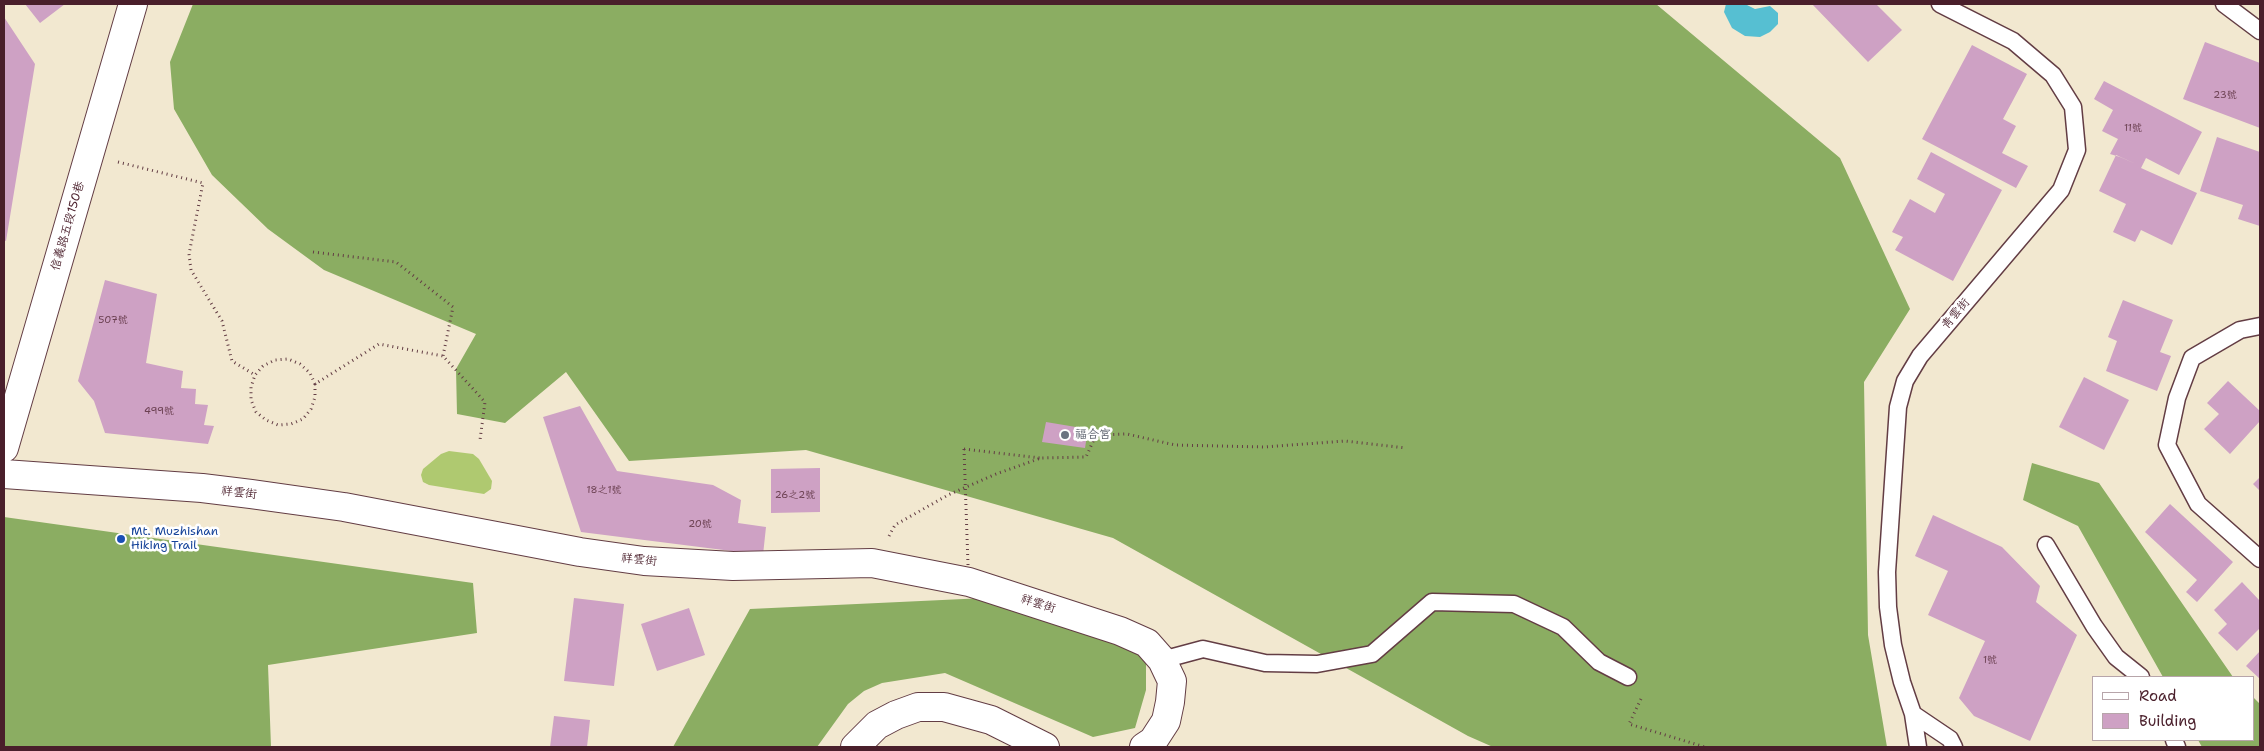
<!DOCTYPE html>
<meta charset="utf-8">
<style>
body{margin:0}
#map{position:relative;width:2264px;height:751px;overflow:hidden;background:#f2e8d0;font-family:"Shantell Sans",sans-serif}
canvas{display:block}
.frame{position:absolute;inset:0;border:5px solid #4a1f2b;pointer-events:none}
.legend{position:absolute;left:2092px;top:676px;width:162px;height:65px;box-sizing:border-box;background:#fff;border:1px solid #b7a5aa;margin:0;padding:6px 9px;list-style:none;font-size:15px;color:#4a1f2b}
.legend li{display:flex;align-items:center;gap:10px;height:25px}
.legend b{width:25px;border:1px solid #b7a5aa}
</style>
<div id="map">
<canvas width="2264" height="751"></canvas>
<div class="frame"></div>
<ul class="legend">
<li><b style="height:6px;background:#fff"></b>Road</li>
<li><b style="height:14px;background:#cea1c4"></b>Building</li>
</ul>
</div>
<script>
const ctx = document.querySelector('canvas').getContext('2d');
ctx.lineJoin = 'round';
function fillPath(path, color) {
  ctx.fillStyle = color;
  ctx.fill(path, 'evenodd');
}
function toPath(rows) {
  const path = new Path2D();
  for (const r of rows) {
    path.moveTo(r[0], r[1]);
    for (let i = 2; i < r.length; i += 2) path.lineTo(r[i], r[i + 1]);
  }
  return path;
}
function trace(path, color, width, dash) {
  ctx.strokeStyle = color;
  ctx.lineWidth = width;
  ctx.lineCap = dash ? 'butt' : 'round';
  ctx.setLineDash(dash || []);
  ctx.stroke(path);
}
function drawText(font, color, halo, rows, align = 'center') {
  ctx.font = font + ' "Shantell Sans","LXGW WenKai TC",sans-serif';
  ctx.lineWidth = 5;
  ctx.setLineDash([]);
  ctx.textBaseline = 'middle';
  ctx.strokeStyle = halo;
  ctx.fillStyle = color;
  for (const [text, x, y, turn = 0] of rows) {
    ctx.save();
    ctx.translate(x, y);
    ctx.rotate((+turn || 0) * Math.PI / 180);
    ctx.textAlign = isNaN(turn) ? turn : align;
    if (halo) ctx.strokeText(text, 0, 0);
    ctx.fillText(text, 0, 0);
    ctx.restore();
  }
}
fillPath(toPath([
 [449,451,473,454,479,459,492,481,491,489,484,494,429,485,423,482,421,475,423,469,441,454]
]), '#afc970');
fillPath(toPath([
 [193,4,1656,4,1840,158,1910,309,1864,382,1868,635,1887,747,1493,747,1468,736,1113,538,806,450,629,461,566,372,505,423,457,414,456,369,476,334,324,270,268,229,212,175,174,109,170,62],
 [2032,463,2099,483,2233,677,2163,677,2078,526,2023,500],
 [4,517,473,583,477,633,268,665,271,747,4,747],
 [985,598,1092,633,1146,656,1146,690,1135,728,1093,737,945,673,882,683,864,691,848,704,817,747,673,747,750,609],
 [2253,697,2260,704,2260,747,2202,747,2198,740,2253,740]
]), '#8bad62');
fillPath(toPath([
 [1726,4,1745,4,1755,9,1770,6,1778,13,1778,24,1770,32,1760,37,1745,36,1732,28,1724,12]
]), '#56bfd2');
fillPath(toPath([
 [25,4,65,4,40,23],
 [1812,4,1876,4,1902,30,1868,62],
 [4,17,35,64,6,241,4,240],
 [2205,42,2260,63,2260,128,2183,99],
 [1972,45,2027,74,2003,119,2016,126,2002,153,2028,166,2016,188,1922,139],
 [2104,81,2202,132,2179,175,2146,158,2141,168,2197,193,2172,245,2141,230,2135,242,2113,232,2126,204,2099,191,2116,155,2136,164,2120,157,2110,154,2118,139,2102,131,2113,110,2094,99],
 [2217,137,2260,152,2260,226,2238,219,2243,205,2200,191],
 [1931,152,2002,190,1953,281,1895,250,1903,237,1892,232,1910,199,1935,213,1945,194,1917,179],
 [105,280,157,294,146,363,183,371,181,388,196,389,195,404,208,405,204,425,214,426,208,444,105,433,94,401,78,381],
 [2123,300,2173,320,2160,352,2171,356,2157,391,2106,371,2117,341,2108,337],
 [2084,377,2129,400,2104,450,2059,427],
 [2228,381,2260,411,2260,421,2230,454,2204,429,2219,414,2207,403],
 [580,406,617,471,713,485,741,500,738,523,766,527,763,555,581,532,543,417],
 [1046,422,1088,429,1085,448,1042,442],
 [820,468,820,512,771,513,771,469],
 [2260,477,2260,491,2253,484],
 [2170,504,2233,562,2197,602,2186,592,2197,580,2145,532],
 [1933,515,2002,547,2040,586,2036,602,2077,635,2030,741,1974,716,1959,698,1985,641,1928,615,1948,571,1915,556],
 [2242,582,2260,601,2260,628,2237,651,2218,633,2227,624,2214,610],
 [574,598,624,604,614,686,564,681],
 [689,608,705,655,657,671,641,624],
 [2260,651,2260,679,2246,666],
 [554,716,590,720,587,747,550,747]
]), '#cea1c4');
const lane = toPath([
 [2224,4,2260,31],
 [2260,326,2240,330,2192,358,2177,398,2167,445,2198,504,2260,559],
 [2046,545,2094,626,2116,657,2141,677],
 [1162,660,1203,649,1265,663,1317,664,1372,654,1432,602,1514,604,1563,627,1599,662,1628,677],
 [1913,714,1950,739,1954,747],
 [2174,740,2177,747],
 [1918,747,1913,714,1902,682,1893,645,1888,607,1887,572,1898,407,1905,381,1920,356,2061,190,2077,150,2073,107,2053,75,2013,41,1940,4]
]);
const street = toPath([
 [4,448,133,4],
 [4,474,202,488,251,494,344,507,580,552,644,561,733,566,872,563,969,582,1120,631,1147,643,1162,660,1172,681,1170,702,1166,721,1153,741,1144,747],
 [855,747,877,725,896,715,918,707,944,707,991,720,1045,747]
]);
trace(lane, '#633d44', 19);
trace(street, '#633d44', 30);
trace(toPath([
 [118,162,203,183,189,254,191,270,222,321,232,361,255,375],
 [313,252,396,262,453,307,443,356],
 [315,384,315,397,311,409,303,419,291,424,278,425,266,420,256,412,251,400,251,387,255,375,263,366,275,360,288,359,300,364,310,373,315,384,379,344,443,356,485,402,480,440],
 [964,449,1040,458],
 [889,536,895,525,948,495,996,474,1041,458,1086,457,1096,435,1127,434,1175,445,1264,447,1345,441,1406,448],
 [1641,699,1629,724,1705,747]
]), '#633d44', 3, [1, 4]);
trace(lane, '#fff', 16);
trace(street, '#fff', 28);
trace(toPath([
 [964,449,968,565]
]), '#633d44', 3, [1, 4]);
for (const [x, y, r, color] of [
 [1065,435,5,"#6b7280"],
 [121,539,5,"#1a4fb4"]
]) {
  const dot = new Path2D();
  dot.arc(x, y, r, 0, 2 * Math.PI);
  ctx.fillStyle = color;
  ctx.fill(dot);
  trace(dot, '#fff', 2);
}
drawText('10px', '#6b4051', null, [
 ["23號",2225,95],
 ["11號",2133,128],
 ["507號",113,320],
 ["499號",159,411],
 ["18之1號",604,490],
 ["26之2號",795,495],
 ["20號",700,524],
 ["1號",1990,660]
]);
drawText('12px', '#4a1f2b', '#fff', [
 ["信義路五段150巷",68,226,-74],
 ["青雲街",1956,314,-50],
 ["祥雲街",239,493,7],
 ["祥雲街",639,560,6],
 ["祥雲街",1038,604,18]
]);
drawText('12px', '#5b616d', '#fff', [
 ["福合宮",1075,435]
], 'left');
drawText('12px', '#164399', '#fff', [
 ["Mt. Muzhishan",131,532],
 ["Hiking Trail",131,546]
], 'left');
</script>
